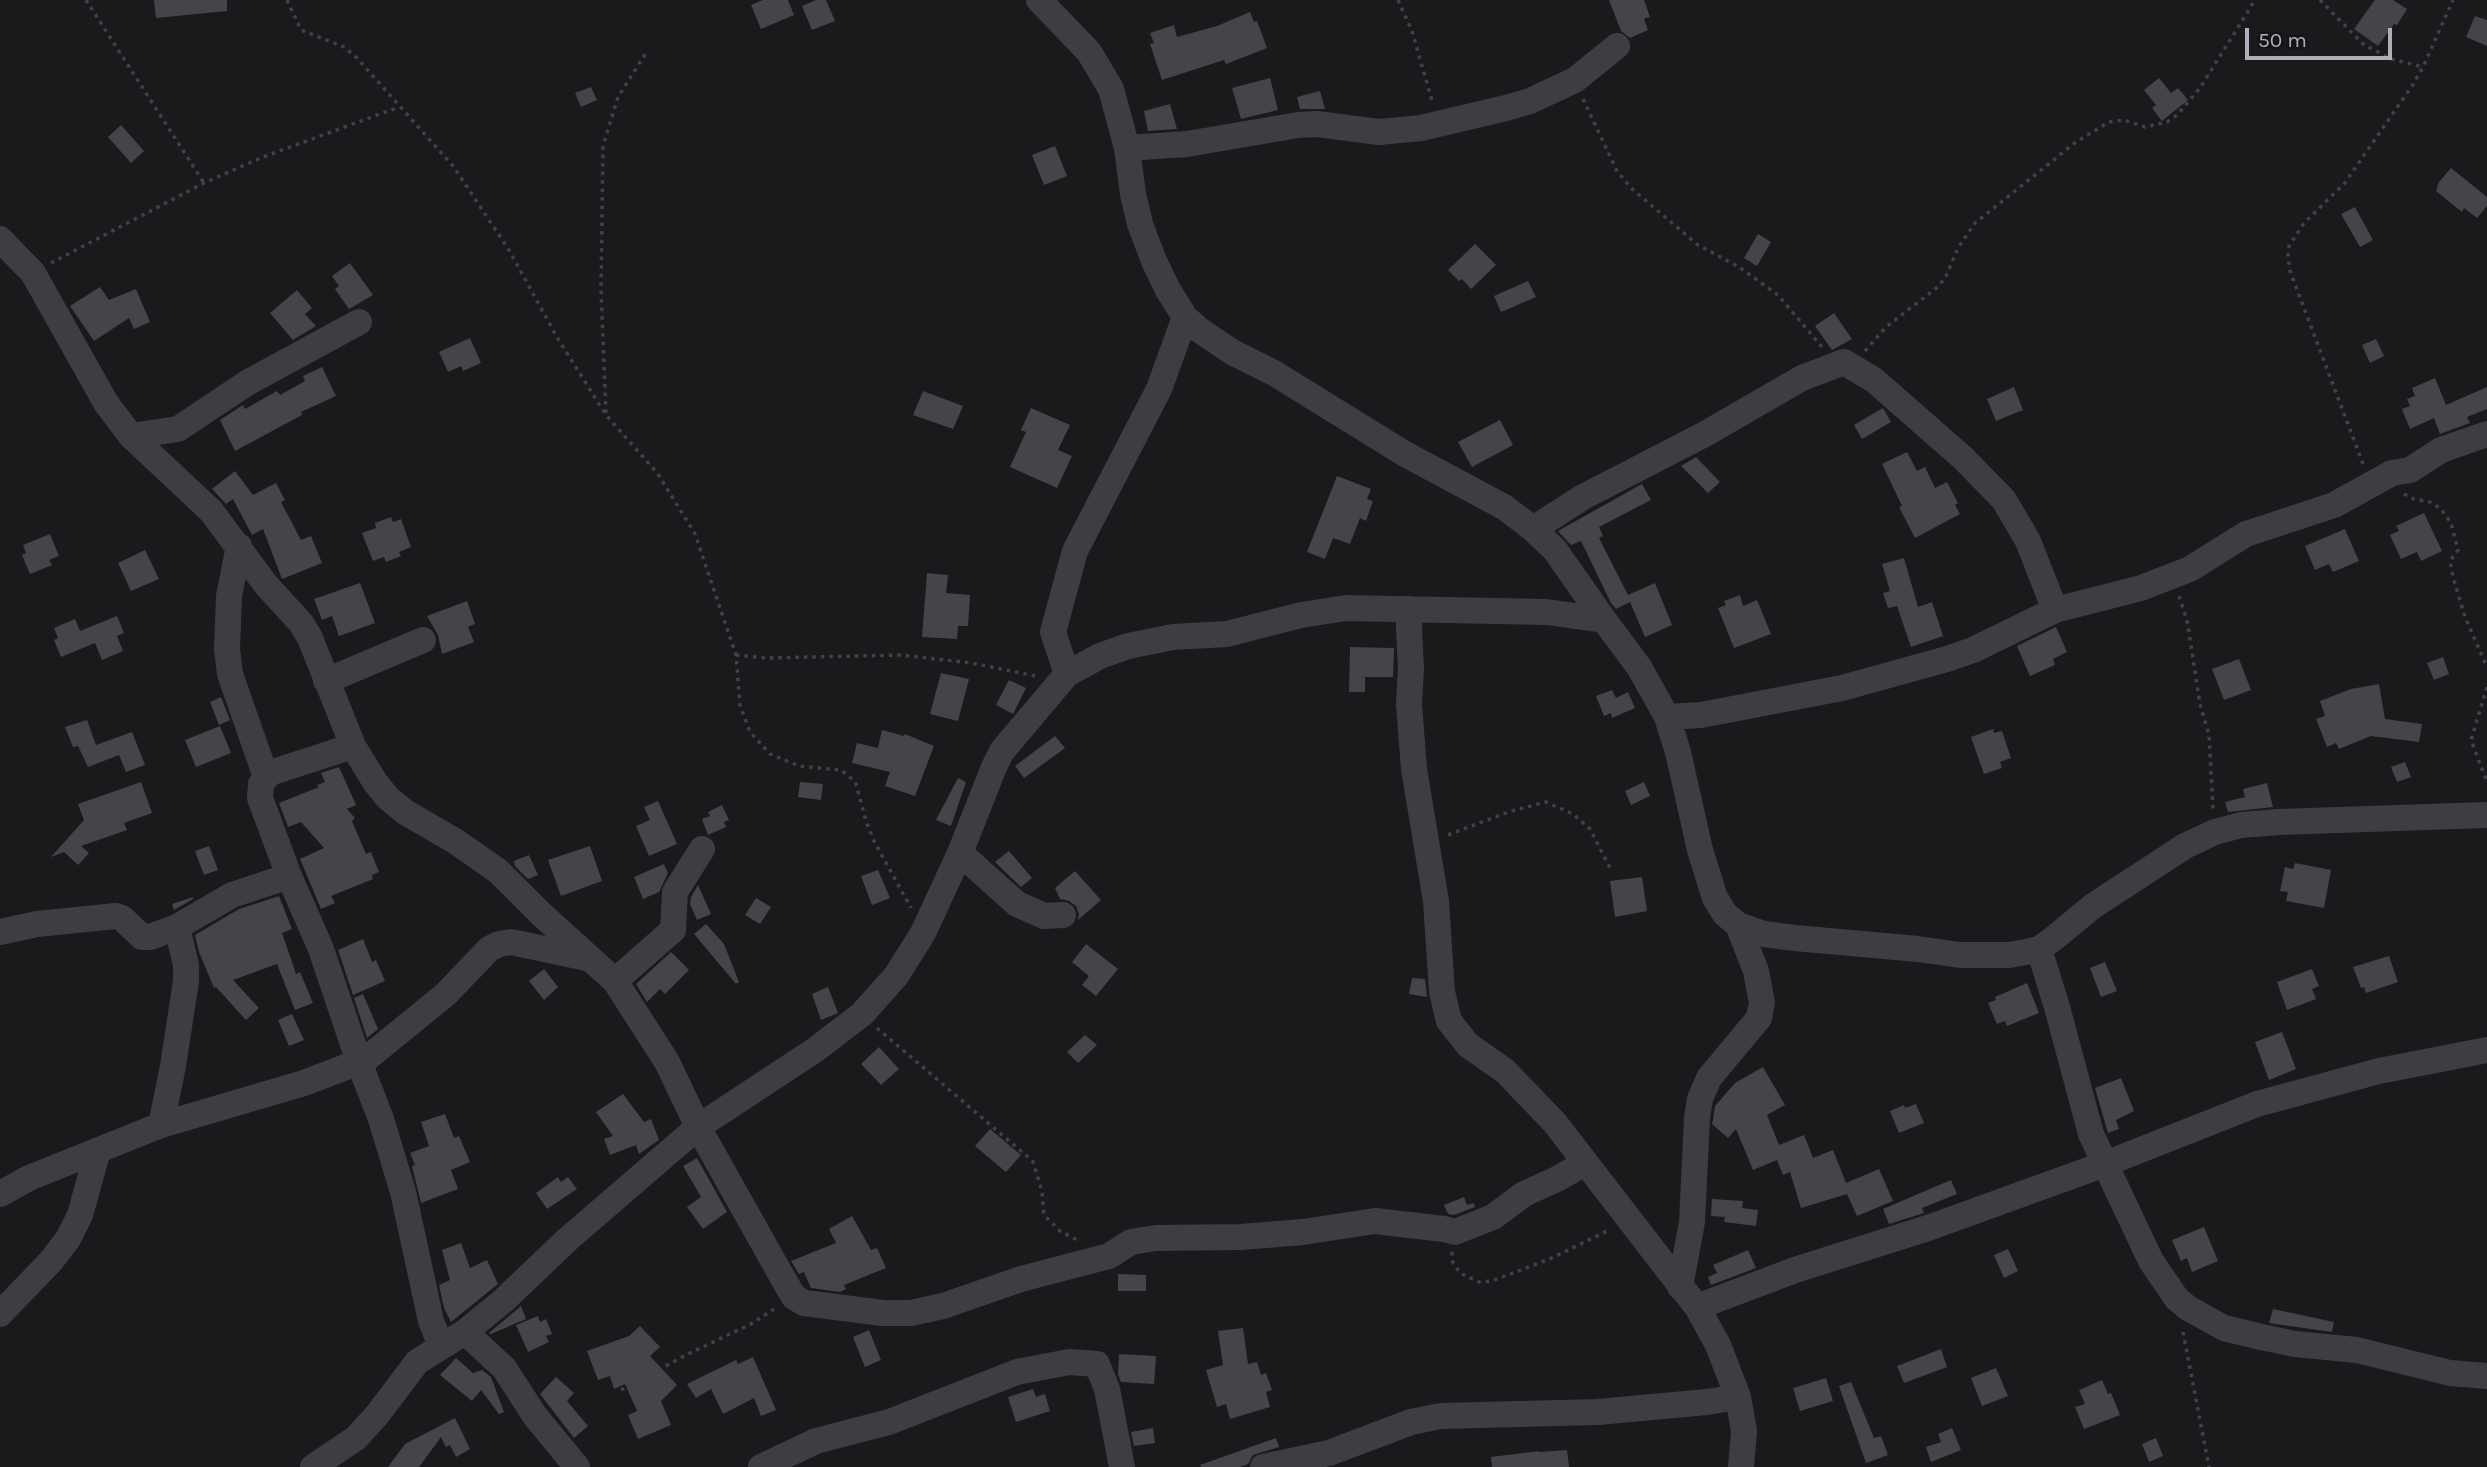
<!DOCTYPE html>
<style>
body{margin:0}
#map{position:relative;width:2487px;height:1467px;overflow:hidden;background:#1a1a1c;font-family:Karla,sans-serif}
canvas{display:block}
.scale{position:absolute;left:2245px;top:28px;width:147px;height:32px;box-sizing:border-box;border:4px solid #acb0bc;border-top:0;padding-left:9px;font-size:21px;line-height:24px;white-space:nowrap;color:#acb0bc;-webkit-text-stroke:5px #151517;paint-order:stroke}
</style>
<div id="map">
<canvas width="2487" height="1467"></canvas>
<div class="scale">50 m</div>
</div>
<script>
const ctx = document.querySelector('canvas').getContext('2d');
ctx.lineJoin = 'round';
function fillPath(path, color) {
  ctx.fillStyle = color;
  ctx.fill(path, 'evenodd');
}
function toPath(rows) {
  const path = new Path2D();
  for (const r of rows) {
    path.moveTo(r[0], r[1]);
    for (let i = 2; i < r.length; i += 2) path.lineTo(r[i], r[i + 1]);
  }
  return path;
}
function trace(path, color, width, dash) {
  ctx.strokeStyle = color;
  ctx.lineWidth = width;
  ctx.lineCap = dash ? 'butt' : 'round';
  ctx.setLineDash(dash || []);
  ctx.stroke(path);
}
fillPath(toPath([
 [154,0,227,0,227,11,156,18],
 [763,0,788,0,794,15,761,29,751,5],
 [816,0,826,0,835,21,812,30,802,6],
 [1609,0,1644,0,1650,17,1644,19,1648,30,1630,38,1621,31],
 [2375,0,2393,0,2407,9,2397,25,2394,24,2378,46,2354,29],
 [1250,12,1254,22,1257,21,1267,48,1226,64,1224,60,1162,80,1150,44,1154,43,1150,33,1174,25,1177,37,1217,26],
 [2475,16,2487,20,2487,46,2466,37],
 [1270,78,1278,110,1241,119,1232,88],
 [2159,78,2171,93,2178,88,2188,100,2162,121,2152,108,2156,105,2144,90],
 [591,87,597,100,581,107,575,93],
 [1320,91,1325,109,1300,109,1297,97],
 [1170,104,1177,129,1148,131,1144,111],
 [121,125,144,151,131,163,108,137],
 [1055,146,1067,176,1044,185,1032,155],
 [2451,168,2487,197,2487,206,2477,218,2464,208,2462,212,2436,191,2439,182],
 [2355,207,2373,240,2360,247,2341,214],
 [1758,234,1771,242,1757,266,1744,258],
 [1475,244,1496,265,1471,289,1462,279,1459,281,1448,270],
 [350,263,373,295,349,309,335,289,339,286,332,276],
 [1528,281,1536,297,1501,312,1494,296],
 [100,287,109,300,136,289,150,322,134,329,129,318,94,341,70,306],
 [297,290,312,308,305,314,316,326,293,340,270,313],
 [1834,313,1852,339,1832,350,1815,326],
 [470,338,481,363,463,371,461,366,448,372,439,352],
 [2376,339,2384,356,2370,363,2362,345],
 [322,367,336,396,301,412,302,415,235,451,220,420,243,405,245,409,277,391,280,395,305,381,303,376],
 [2435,378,2446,405,2487,387,2487,409,2467,417,2470,423,2440,434,2434,418,2410,429,2402,409,2410,406,2407,399,2415,396,2412,388],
 [2014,387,2023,410,1996,421,1987,399],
 [923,391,963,406,953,429,913,415],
 [1031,408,1070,425,1058,450,1072,456,1057,488,1010,467,1026,432,1021,430],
 [1883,408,1891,422,1862,439,1854,425],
 [1500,420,1513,445,1472,467,1458,442],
 [1907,452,1917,471,1925,467,1935,488,1947,482,1958,503,1955,505,1960,514,1915,538,1899,507,1902,506,1882,464],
 [1696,457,1720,482,1708,493,1681,466],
 [235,471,253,495,276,483,285,500,281,502,301,540,311,536,322,563,282,579,263,529,252,535,233,499,226,504,212,489],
 [1337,476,1371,489,1367,499,1373,501,1366,521,1360,518,1350,544,1333,538,1325,559,1307,552],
 [1642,484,1651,500,1599,527,1603,536,1599,538,1628,595,1655,583,1672,625,1645,637,1630,602,1616,609,1611,603,1581,541,1571,545,1558,531],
 [2424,513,2442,551,2421,561,2417,552,2401,559,2390,535,2399,531,2396,526],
 [391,517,393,522,401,519,411,547,399,552,401,556,386,562,384,557,373,561,362,533,376,528,375,523],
 [2345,529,2359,561,2333,572,2329,564,2315,570,2305,546],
 [50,534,59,556,49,560,52,565,30,574,22,555,26,553,23,545],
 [145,550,159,579,131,591,118,563],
 [1904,558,1918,607,1932,602,1943,636,1911,647,1897,606,1888,608,1883,593,1890,591,1882,564],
 [927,573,948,575,946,593,970,595,968,626,958,626,957,639,922,637],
 [360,583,375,623,339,636,332,616,322,620,314,599],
 [1740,595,1743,606,1757,600,1771,634,1734,648,1718,608,1726,605,1724,601],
 [467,601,475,624,468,627,474,642,442,654,438,635,427,616],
 [117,616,124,633,117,636,123,651,102,660,95,643,61,657,54,640,58,638,54,628,75,619,80,631],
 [2056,627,2067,652,2053,659,2055,665,2030,676,2017,646],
 [1350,647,1394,648,1393,677,1365,677,1365,692,1349,692],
 [2443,657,2449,674,2434,680,2427,663],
 [2239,659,2251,690,2224,700,2212,669],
 [941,673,969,679,958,721,930,714],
 [1009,680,1026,688,1013,714,996,705],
 [2379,684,2385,719,2422,724,2419,742,2371,736,2339,749,2336,743,2327,747,2316,719,2325,716,2320,701,2351,689],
 [1612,690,1616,698,1628,692,1635,708,1612,718,1611,713,1604,716,1596,696],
 [221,697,230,720,219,725,210,702],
 [87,720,96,745,132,732,145,765,126,772,119,755,88,767,78,746,73,747,65,727],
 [220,726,231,753,196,767,185,740],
 [1993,729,1994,733,2002,731,2011,758,2000,762,2002,768,1984,774,1971,737],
 [882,730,904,736,905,734,934,746,915,796,885,786,890,772,852,763,857,743,878,748],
 [1055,736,1065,748,1024,778,1015,766],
 [2405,762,2411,777,2397,782,2391,767],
 [339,767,356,805,347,809,355,818,352,821,366,854,371,852,379,872,372,875,373,879,331,896,335,903,321,909,300,859,324,848,301,822,288,827,279,803,319,787,317,785,325,782,321,773],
 [958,778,966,782,951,826,936,820],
 [141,782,152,813,124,823,127,830,81,846,89,853,78,865,64,852,51,857,84,820,78,804],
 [800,782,823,784,821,800,798,797],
 [1644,782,1650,796,1631,805,1625,791],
 [2267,783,2273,807,2228,812,2225,802,2245,797,2243,789],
 [658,801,677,844,649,856,636,826,650,820,644,807],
 [722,805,729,820,724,822,726,827,708,835,702,819,710,816,708,812],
 [209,846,218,870,204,875,195,851],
 [590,846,602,881,561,896,548,860],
 [1009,851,1032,878,1021,887,995,862],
 [529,855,538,875,528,879,515,866,514,861],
 [2295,863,2331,870,2324,908,2286,901,2288,892,2280,891,2285,867,2293,869],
 [664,864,668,873,659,892,643,899,634,877],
 [878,870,890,898,872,905,861,876],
 [1075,871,1101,900,1078,920,1079,914,1076,906,1069,901,1060,899,1055,888],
 [1642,877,1647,911,1615,917,1610,881],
 [698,885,711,914,697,920,690,904,691,897],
 [279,896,292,929,282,933,296,974,300,972,313,1003,295,1010,277,964,233,980,259,1008,246,1020,216,987,214,988,199,952,195,935,239,909],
 [193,897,193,899,174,910,172,904],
 [756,898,771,907,760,924,745,915],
 [706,924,724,944,739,982,736,984,694,934],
 [363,939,372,962,376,960,385,981,353,995,338,950],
 [1086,944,1118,969,1096,996,1082,985,1089,976,1072,962],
 [671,952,689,970,665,994,660,989,647,1002,636,984],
 [2389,956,2398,982,2366,993,2364,987,2361,988,2353,967],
 [2105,962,2117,991,2101,997,2090,968],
 [544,969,558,987,544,1000,529,981],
 [2312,969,2319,986,2312,989,2316,999,2287,1010,2277,982],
 [1412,978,1425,979,1427,997,1409,994],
 [2027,983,2039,1013,2007,1026,2005,1021,1997,1024,1988,1003,1996,1000,1995,997],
 [828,987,838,1013,821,1020,812,994],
 [363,994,378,1029,367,1038,354,998],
 [292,1014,304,1040,289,1046,278,1020],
 [2282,1032,2296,1069,2269,1080,2255,1042],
 [1085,1035,1097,1045,1078,1063,1067,1052],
 [879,1047,899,1069,881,1085,861,1064],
 [1763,1067,1785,1105,1767,1115,1779,1145,1804,1135,1813,1158,1833,1150,1846,1183,1879,1169,1893,1201,1857,1216,1847,1194,1801,1208,1790,1172,1783,1175,1777,1160,1753,1170,1736,1129,1728,1138,1712,1124,1713,1120,1715,1106,1735,1083],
 [2121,1078,2134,1111,2116,1120,2119,1129,2108,1133,2095,1088],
 [623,1094,644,1122,651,1119,659,1140,639,1154,636,1145,610,1155,604,1139,613,1136,596,1112],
 [1916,1104,1924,1123,1899,1133,1890,1111,1904,1105,1905,1108],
 [445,1114,454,1138,459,1136,470,1162,451,1170,458,1189,421,1203,412,1166,415,1165,410,1153,429,1146,421,1122],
 [990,1129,1021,1155,1006,1172,975,1146],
 [697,1158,727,1212,703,1229,687,1207,701,1197,683,1166],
 [558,1177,561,1182,568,1177,577,1189,547,1209,536,1193],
 [1951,1180,1957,1194,1922,1208,1924,1213,1889,1224,1883,1209],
 [1464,1197,1467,1205,1474,1203,1475,1207,1454,1215,1448,1214,1444,1205],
 [1712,1199,1743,1201,1742,1208,1758,1210,1756,1226,1724,1222,1725,1217,1711,1216],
 [852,1216,871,1250,877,1248,886,1268,844,1285,846,1289,840,1292,811,1288,804,1272,799,1274,791,1261,836,1243,829,1229],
 [2204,1227,2218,1261,2192,1272,2187,1258,2181,1261,2172,1240],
 [461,1243,470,1268,487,1260,498,1284,451,1322,444,1308,439,1285,450,1280,442,1250],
 [2008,1249,2018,1271,2004,1278,1994,1255],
 [1748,1250,1756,1268,1711,1285,1708,1277,1717,1273,1713,1265],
 [1118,1274,1146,1275,1146,1291,1118,1291],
 [521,1306,526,1319,491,1334,489,1333],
 [2273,1309,2334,1322,2332,1332,2269,1323],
 [538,1316,540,1322,546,1319,552,1334,546,1336,549,1342,528,1352,516,1325],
 [640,1326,660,1347,650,1356,677,1385,661,1401,671,1425,638,1439,628,1415,637,1411,625,1384,614,1389,610,1376,598,1380,587,1351,629,1336],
 [1243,1328,1248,1364,1257,1362,1261,1375,1266,1373,1272,1390,1266,1392,1270,1407,1230,1419,1226,1404,1217,1407,1206,1370,1223,1365,1218,1331],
 [869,1330,881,1360,865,1367,853,1337],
 [1941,1349,1947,1367,1904,1383,1897,1366],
 [1119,1354,1156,1356,1154,1384,1121,1382,1118,1374],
 [753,1357,776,1410,761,1416,754,1398,723,1414,711,1389,696,1398,687,1384,736,1360,738,1364],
 [456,1358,473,1373,482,1370,491,1377,504,1412,499,1414,481,1390,472,1401,440,1375],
 [1996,1368,2008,1396,1982,1406,1971,1378],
 [556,1377,574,1393,567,1401,588,1426,574,1438,540,1394],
 [1826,1378,1833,1401,1800,1411,1793,1388],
 [2102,1380,2108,1394,2111,1393,2120,1415,2084,1429,2075,1407,2085,1404,2079,1390],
 [1851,1382,1874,1438,1881,1436,1888,1455,1866,1463,1839,1386],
 [1033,1389,1036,1397,1045,1394,1050,1411,1016,1422,1008,1397],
 [455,1418,470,1449,456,1457,450,1445,446,1447,441,1437,419,1467,388,1467,405,1444],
 [1153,1428,1155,1443,1134,1446,1131,1432],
 [1952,1428,1961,1450,1931,1462,1926,1447,1941,1442,1938,1434],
 [1276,1438,1279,1447,1253,1455,1248,1464,1240,1467,1201,1467,1200,1465],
 [2156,1438,2163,1456,2149,1462,2142,1444],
 [1567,1450,1569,1467,1492,1467,1491,1457,1539,1451,1539,1452]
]), '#444549');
trace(toPath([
 [86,0,204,183],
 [287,0,301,30,344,47,357,58,453,166,509,250,558,339,606,415,658,474,695,534,736,655,740,705,750,732,770,754,799,766,840,770,848,775,856,784,866,821,874,841,911,908],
 [1398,0,1412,31,1433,104],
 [2320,0,2363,44,2391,59,2423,67],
 [1583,99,1617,171,1631,188,1698,245,1739,267,1778,295,1822,347],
 [51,263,204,183,263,157,399,107],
 [1865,351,1886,327,1939,286,1946,276,1958,248,1975,223,2076,142,2109,122,2124,120,2145,127,2167,122,2177,115,2200,88,2255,0],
 [606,413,601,289,603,146,618,97,646,53],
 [2363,464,2290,271,2288,256,2289,246,2304,223,2344,184,2412,86,2423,67,2453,0],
 [2404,494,2414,499,2430,502,2441,509,2451,523,2458,550,2450,561,2453,577,2465,617,2487,667],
 [2179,596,2187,620,2200,704,2209,735,2213,809],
 [736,655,766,658,901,655,971,663,1036,676],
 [2487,687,2471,740,2487,782],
 [1448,835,1511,811,1546,802,1573,814,1590,829,1610,868],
 [877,1028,1028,1157,1033,1162,1042,1191,1044,1215,1060,1231,1079,1241],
 [1452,1252,1453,1263,1460,1273,1479,1282,1492,1281,1552,1258,1609,1230],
 [2183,1332,2209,1467],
 [621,1390,688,1354,751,1324,774,1309]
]), '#414248', 3.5, [3.5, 5]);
trace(toPath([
 [1039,0,1089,52,1111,89,1127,148,1133,194,1140,224,1154,261,1168,290,1185,317,1198,329,1232,352,1274,373,1405,454,1504,507,1533,529,1555,550,1604,620],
 [1127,148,1187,144,1298,125,1317,124,1379,132,1421,128,1506,108,1530,101,1575,80,1617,46],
 [0,239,33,273,106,403,131,436,211,511,267,586,301,623,310,638,353,746,375,782,388,798,405,812,455,841,498,871,541,914,615,981,667,1062,698,1127,785,1282,794,1297,804,1303,883,1313,911,1313,943,1306,1021,1279,1109,1256,1131,1242,1156,1238,1241,1237,1303,1232,1375,1221,1444,1229,1455,1232,1493,1217,1524,1194,1557,1179,1585,1163],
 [131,436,178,429,247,383,359,322],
 [1533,529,1583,497,1705,434,1802,378,1844,362,1874,380,1963,458,2004,500,2028,541,2055,610],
 [239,546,229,596,227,649,230,674,266,777],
 [1408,609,1411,668,1409,704,1414,769,1436,901,1442,992,1449,1021,1468,1045,1505,1071,1555,1123,1697,1307,1718,1345,1738,1397,1744,1431,1741,1467],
 [1067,674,1053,632,1075,551,1159,389,1185,317],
 [326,681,423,640],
 [1667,717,1701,715,1842,688,1947,659,1973,650,2055,610,2141,588,2190,569,2246,534,2334,505,2392,473,2410,470,2441,450,2487,434],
 [353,746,273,772,266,777,261,784,260,798,289,876,321,949,359,1062,381,1119,403,1192,431,1321,441,1346],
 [960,853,1017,904,1044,916,1063,915],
 [0,932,37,924,116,916,122,918,142,937,150,937,177,927,232,895,289,876],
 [2039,949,2057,1007,2091,1134,2151,1261,2177,1299,2188,1308,2224,1328,2261,1337,2295,1344,2357,1350,2450,1373,2487,1376],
 [615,981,673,930,675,892,702,849],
 [360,1064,446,994,489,949,499,944,511,942,587,958],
 [161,1125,173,1066,186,981,186,965,177,927],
 [0,1194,29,1178,161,1125,304,1083,359,1062],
 [1680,1287,1692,1222,1697,1118,1700,1099,1709,1078,1759,1018,1762,1003,1756,971,1738,925],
 [1697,1307,1795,1270,1928,1228,2105,1164,2257,1104,2379,1071,2487,1050],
 [0,1314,51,1261,68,1239,80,1215,98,1150],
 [465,1332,504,1368,535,1416,577,1467],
 [313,1467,356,1438,377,1415,417,1362,465,1332,504,1300,568,1239,698,1127,815,1050,862,1014,896,976,923,933,960,853,994,767,1002,751,1067,674,1100,656,1128,646,1173,637,1227,634,1301,615,1346,608,1547,612,1604,620,1639,667,1667,717,1678,752,1700,850,1715,898,1725,914,1738,925,1764,934,1795,938,1918,949,1960,955,2009,955,2026,952,2039,949,2053,939,2093,906,2185,846,2215,832,2241,825,2278,822,2487,815],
 [761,1467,816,1441,889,1422,1017,1372,1069,1362,1097,1364,1107,1389,1122,1467],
 [1263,1467,1329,1453,1411,1422,1441,1416,1598,1412,1707,1402,1738,1397]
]), '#3d3d43', 26);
</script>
